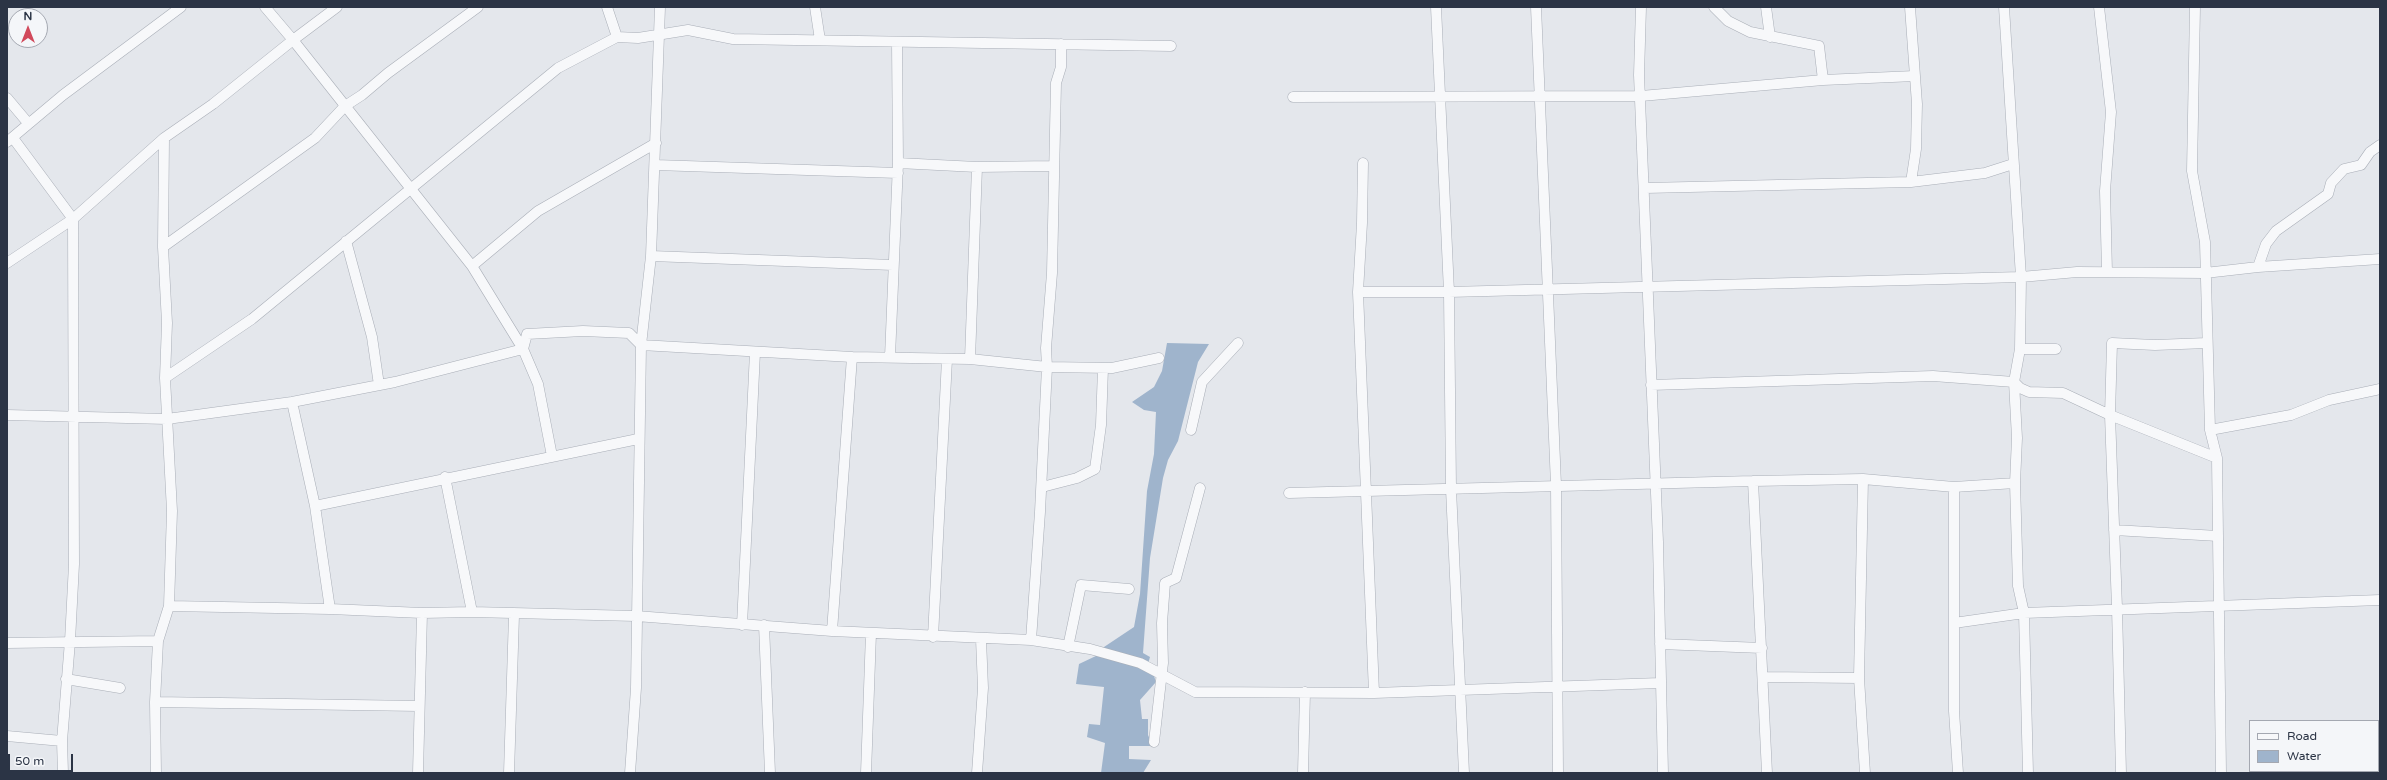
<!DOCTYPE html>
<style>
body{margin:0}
#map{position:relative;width:2387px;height:780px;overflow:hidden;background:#e4e7ec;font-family:"Varela Round",sans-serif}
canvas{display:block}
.frame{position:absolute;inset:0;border:8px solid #2b3445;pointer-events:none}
.legend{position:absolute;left:2249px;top:720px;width:130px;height:52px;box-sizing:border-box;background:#f4f6f9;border:1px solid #a4a8b1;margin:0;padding:5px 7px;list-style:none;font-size:12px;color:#2b3445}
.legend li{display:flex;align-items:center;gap:8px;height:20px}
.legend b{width:20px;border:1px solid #a4a8b1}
.north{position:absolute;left:8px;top:8px;width:40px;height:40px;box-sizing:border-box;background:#f4f6f9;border:1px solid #a4a8b1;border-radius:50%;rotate:0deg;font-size:11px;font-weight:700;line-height:16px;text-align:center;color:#2b3445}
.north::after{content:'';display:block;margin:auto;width:14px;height:18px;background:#d1495b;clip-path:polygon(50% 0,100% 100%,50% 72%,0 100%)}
.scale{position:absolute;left:8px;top:754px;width:65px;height:18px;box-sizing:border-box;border:2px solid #2b3445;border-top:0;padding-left:5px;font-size:12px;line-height:14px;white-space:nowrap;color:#2b3445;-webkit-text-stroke:3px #f4f6f9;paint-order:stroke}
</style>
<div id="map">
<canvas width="2387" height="780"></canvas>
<div class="frame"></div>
<ul class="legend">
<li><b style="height:5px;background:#f7f8fa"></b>Road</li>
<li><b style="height:11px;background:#9fb4cc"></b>Water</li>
</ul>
<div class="north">N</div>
<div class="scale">50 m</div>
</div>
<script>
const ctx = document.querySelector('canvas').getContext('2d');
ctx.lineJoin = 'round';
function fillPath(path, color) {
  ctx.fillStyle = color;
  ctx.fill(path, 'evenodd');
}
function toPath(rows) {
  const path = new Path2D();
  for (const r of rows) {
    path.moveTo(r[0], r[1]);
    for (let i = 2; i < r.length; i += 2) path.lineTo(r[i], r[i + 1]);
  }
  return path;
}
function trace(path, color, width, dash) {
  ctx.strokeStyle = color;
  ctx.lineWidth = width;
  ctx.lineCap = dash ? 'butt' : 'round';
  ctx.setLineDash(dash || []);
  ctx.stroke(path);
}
fillPath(toPath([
 [1167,343,1209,344,1198,362,1178,441,1168,460,1163,478,1150,558,1143,653,1150,657,1148,664,1101,649,1134,627,1140,594,1147,491,1154,454,1156,412,1144,410,1132,402,1154,387,1162,371],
 [1098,655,1131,661,1153,673,1156,682,1140,700,1142,719,1148,719,1148,735,1153,746,1129,746,1129,759,1151,760,1143,773,1101,773,1105,743,1087,737,1089,724,1100,725,1104,687,1076,684,1079,664]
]), '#9fb4cc');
const street = toPath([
 [337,7,293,40,472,266,523,349,538,384,552,456],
 [607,7,617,37],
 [815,7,820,40],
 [1436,7,1449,292,1451,489,1464,773],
 [1536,7,1556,485,1558,773],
 [1641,7,1639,75,1658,542,1663,773],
 [1714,7,1728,21,1750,32,1819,46,1823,80],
 [1766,7,1770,37],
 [1910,7,1917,104,1916,149,1911,182],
 [2004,7,2021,277,2020,349,2014,382,2017,438,2015,483,2018,586,2024,613,2028,773],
 [2099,7,2111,112,2105,191,2107,272],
 [2195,7,2192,171,2205,242,2210,430,2217,458,2221,773],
 [1293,97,1641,96,1823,80,1915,76],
 [7,98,28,123],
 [13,138,73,219,74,564,70,641,62,741,63,773],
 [7,142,63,95,181,7],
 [898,163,977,167,1054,166],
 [1363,163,1362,223,1358,292,1374,693],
 [655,165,898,173],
 [1645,188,1911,182,1985,173,2013,164],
 [346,241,372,337,379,385],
 [163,247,315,138,345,106,362,95,388,73,478,7],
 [651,256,893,265],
 [7,263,73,219,164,138,213,104,293,40,265,7],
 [472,266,538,211,656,143],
 [2258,267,2266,244,2276,231,2328,194,2331,183,2344,169,2361,165,2370,152,2380,145],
 [1358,292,1449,292,2021,277,2077,272,2205,273,2258,267,2380,259],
 [2020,349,2056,349],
 [890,357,898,163,897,42],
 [970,359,977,167],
 [165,378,252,319,558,68,617,37,638,38,688,30,733,39,1171,46],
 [1651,385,1933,376,2014,382,2020,388,2029,392,2063,393,2110,415,2217,458],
 [292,402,315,506,330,609],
 [7,415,167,419,292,402,395,382,523,349,527,334,583,331,629,333,641,345,852,357,970,359,1047,367,1112,368,1159,358],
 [1191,430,1202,382,1238,343],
 [2210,430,2291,415,2329,400,2380,389],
 [445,477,472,612],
 [1863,479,1859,678,1865,773],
 [1753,481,1767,773],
 [1046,486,1077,478,1095,469,1101,425,1103,368],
 [1954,487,1954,711,1958,773],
 [1289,493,1753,481,1863,479,1954,487,2015,483],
 [315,506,638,439],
 [2114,530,2218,536],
 [169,606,330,609,422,613,472,612,636,616,832,631,1031,640,1090,649,1140,663,1195,692,1374,693,1660,683],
 [1954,623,2024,613,2380,600],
 [742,625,755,352],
 [764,625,770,773],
 [832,631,852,357],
 [933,637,947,359],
 [1031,640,1040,512,1047,367,1046,348,1052,273,1056,83,1061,67,1061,44],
 [7,643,158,641],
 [1660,644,1762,648],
 [1068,647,1081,585,1129,589],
 [1763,677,1859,678],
 [66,679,120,688],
 [155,702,419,706],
 [7,736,62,741],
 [1154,742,1163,663,1162,623,1165,583,1176,578,1200,488],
 [2344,771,2345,773],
 [156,773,155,702,158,641,169,606,172,511,165,378,167,323,163,247,164,138],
 [418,773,422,613],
 [509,773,514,615],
 [630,773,636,688,641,345,651,256,660,7],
 [866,773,871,633],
 [977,773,983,688,981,639],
 [1303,773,1305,692],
 [2121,773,2117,608,2110,415,2112,343,2155,345,2207,343]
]);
trace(street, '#a9aeb7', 11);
trace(street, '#f7f8fa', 10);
</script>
